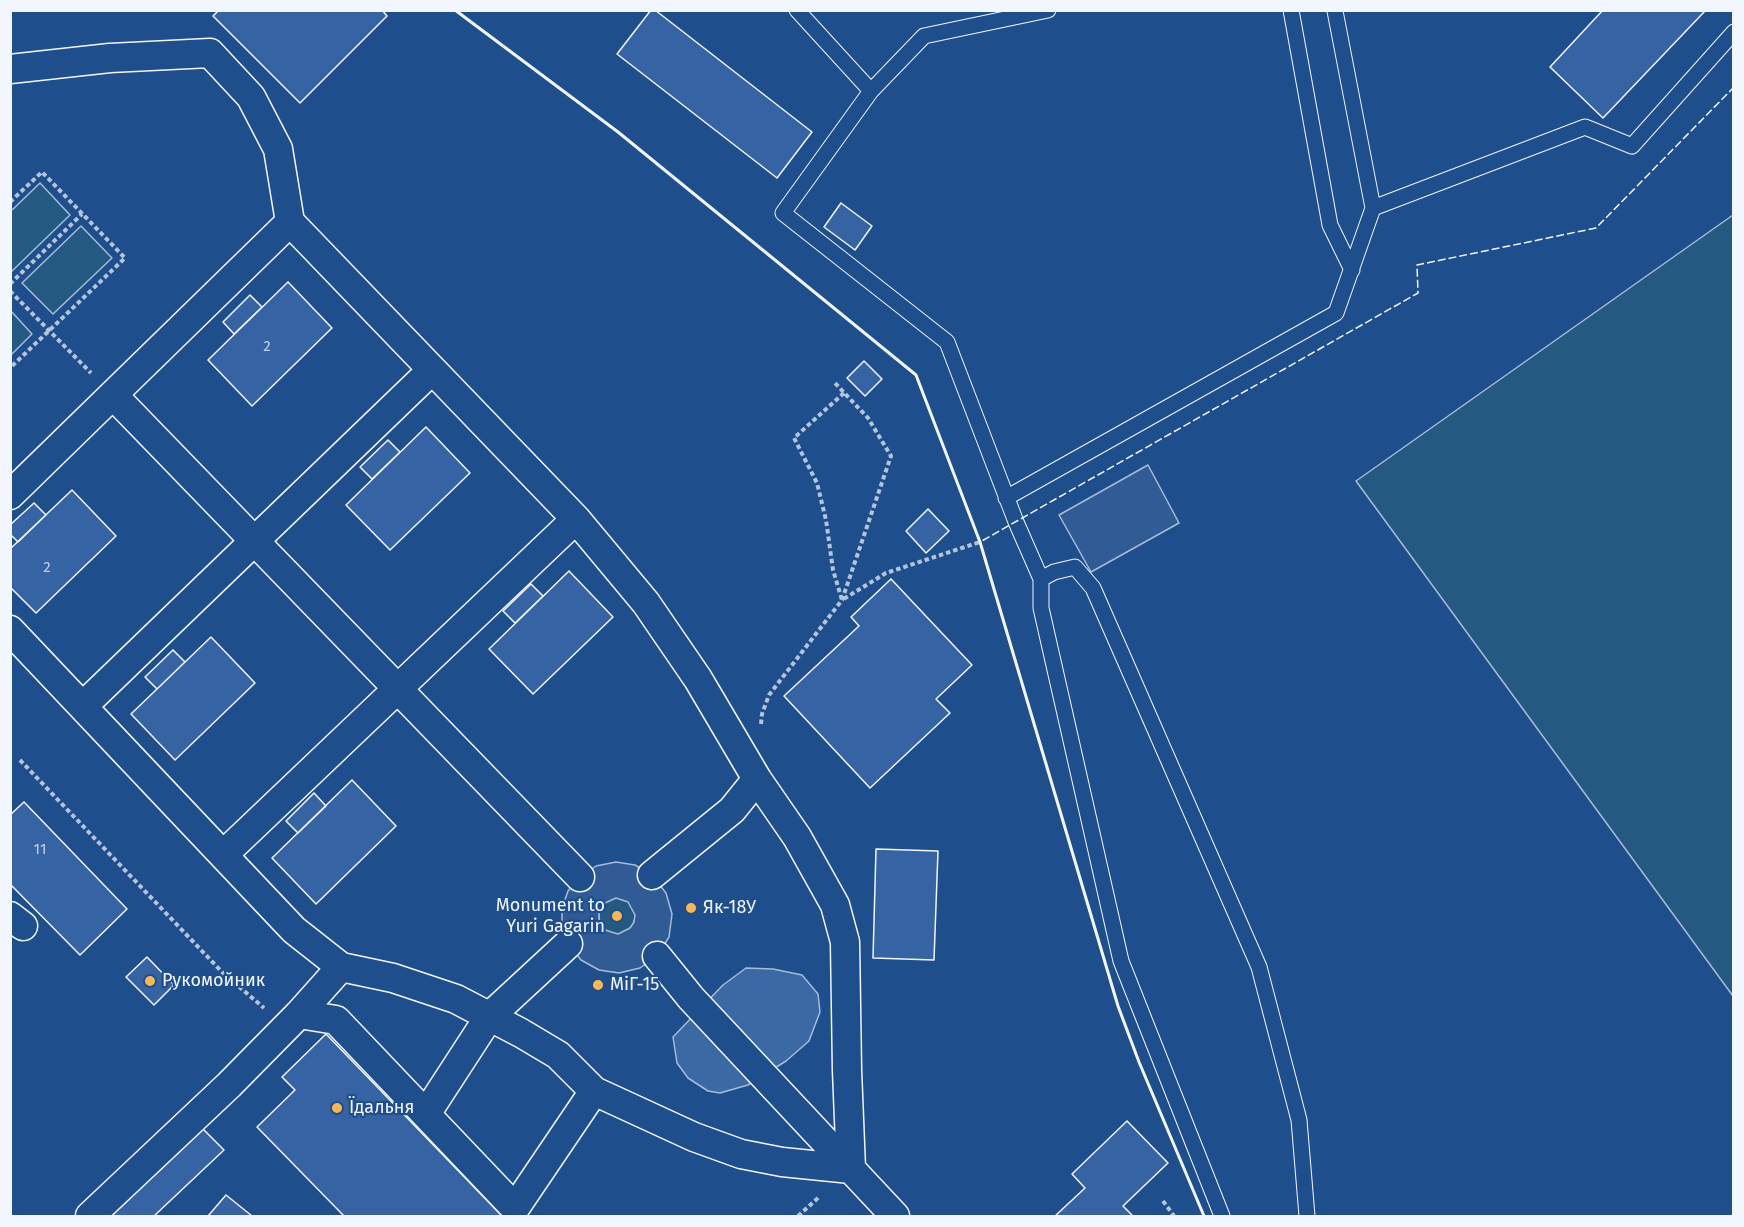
<!DOCTYPE html>
<meta charset="utf-8">
<style>
body{margin:0}
#map{position:relative;width:1744px;height:1227px;overflow:hidden;background:#1f4e8c;font-family:"Fira Sans",sans-serif}
canvas{display:block}
.frame{position:absolute;inset:0;border:12px solid #f2f6ff;pointer-events:none}
</style>
<div id="map">
<canvas width="1744" height="1227"></canvas>
<div class="frame"></div>
</div>
<script>
const ctx = document.querySelector('canvas').getContext('2d');
ctx.lineJoin = 'round';
function fillPath(path, color) {
  ctx.fillStyle = color;
  ctx.fill(path, 'evenodd');
}
function toPath(rows) {
  const path = new Path2D();
  for (const r of rows) {
    if (r.length === 3) {
      path.moveTo(r[0] + r[2], r[1]);
      path.arc(r[0], r[1], r[2], 0, 2 * Math.PI);
      continue;
    }
    path.moveTo(r[0], r[1]);
    for (let i = 2; i < r.length; i += 2) path.lineTo(r[i], r[i + 1]);
  }
  return path;
}
function trace(path, color, width, dash) {
  ctx.strokeStyle = color;
  ctx.lineWidth = width;
  ctx.lineCap = dash ? 'butt' : 'round';
  ctx.setLineDash(dash || []);
  ctx.stroke(path);
}
function drawText(font, color, halo, rows, align = 'center') {
  ctx.font = font + ' "Fira Sans",sans-serif';
  ctx.lineWidth = 4.5;
  ctx.setLineDash([]);
  ctx.textBaseline = 'middle';
  ctx.strokeStyle = halo;
  ctx.fillStyle = color;
  for (const [text, x, y, turn = 0] of rows) {
    ctx.save();
    ctx.translate(x, y);
    ctx.rotate((+turn || 0) * Math.PI / 180);
    ctx.textAlign = isNaN(turn) ? turn : align;
    if (halo) ctx.strokeText(text, 0, 0);
    ctx.fillText(text, 0, 0);
    ctx.restore();
  }
}
const green = toPath([
 [40,183,70,215,11,272,11,211,40,183],
 [1733,215,1733,996,1356,481,1733,215],
 [81,226,112,258,53,314,22,283,81,226],
 [11,311,32,334,11,355,11,311],
 [617,916,18]
]);
fillPath(green, '#245a82');
trace(green, '#a8bbd7', 1.5);
const parking = toPath([
 [1148,465,1179,523,1091,572,1059,515,1148,465],
 [616,862,635,865,652,875,666,893,672,914,669,937,657,956,640,968,619,973,599,970,581,960,568,944,562,927,562,908,568,891,580,877,596,866,616,862],
 [616,898,628,902,635,915,634,922,630,928,618,934,605,930,599,919,599,912,605,903,616,898]
]);
fillPath(parking, '#305b95');
trace(parking, '#a8bbd7', 1.5);
const water = toPath([
 [746,968,773,969,802,975,818,994,820,1012,809,1041,786,1061,748,1085,720,1093,708,1091,688,1078,677,1063,673,1037,723,985,746,968]
]);
fillPath(water, '#3b69a3');
trace(water, '#a8bbd7', 1.5);
const building = toPath([
 [219,10,382,10,387,16,300,103,213,16,219,10],
 [651,10,655,10,812,132,777,178,617,54,651,10],
 [1603,10,1706,10,1603,118,1550,67,1603,10],
 [841,203,872,226,855,250,824,227,841,203],
 [288,282,332,328,252,406,208,360,288,282],
 [250,295,262,307,234,334,223,322,250,295],
 [864,361,882,379,865,396,847,378,864,361],
 [426,427,470,473,390,550,346,505,426,427],
 [388,440,400,452,372,479,360,467,388,440],
 [72,490,116,536,36,613,10,587,10,549,72,490],
 [34,503,46,515,18,542,10,534,10,525,34,503],
 [928,509,949,531,926,553,906,531,928,509],
 [569,571,613,617,533,694,489,649,569,571],
 [891,579,972,665,936,699,950,713,870,788,784,696,859,626,851,617,891,579],
 [531,584,543,596,515,623,503,611,531,584],
 [211,637,255,683,175,760,131,714,211,637],
 [173,650,185,662,157,689,145,677,173,650],
 [352,780,396,826,316,904,272,858,352,780],
 [314,793,326,806,298,833,286,821,314,793],
 [24,802,127,909,80,955,10,884,10,815,24,802],
 [876,849,938,851,934,960,873,958,876,849],
 [147,957,174,985,154,1005,126,977,147,957],
 [326,1034,502,1216,344,1216,257,1127,295,1090,282,1077,326,1034],
 [1127,1121,1168,1163,1123,1206,1133,1216,1055,1216,1085,1188,1072,1174,1127,1121],
 [203,1129,224,1150,154,1216,111,1216,203,1129],
 [226,1195,252,1216,208,1216,226,1195]
]);
fillPath(building, '#3563a3');
trace(building, '#f2f6ff', 1.5);
const lane = toPath([
 [797,10,871,91,924,36,1048,10],
 [1291,10,1330,225,1352,270],
 [871,91,783,213,947,342,1016,522,1041,579,1041,608,1121,961,1222,1216],
 [1373,208,1585,127,1632,146,1734,32],
 [1006,498,1336,313,1373,208,1335,11],
 [1041,579,1054,572,1075,567,1093,588,1259,967,1299,1120,1307,1216]
]);
const street = toPath([
 [10,69,110,58,210,53,251,97,278,149,290,222,576,519,646,603,698,679,757,779,797,837,835,905,845,942,847,1070,851,1169,782,1162,741,1154,694,1137,594,1091,558,1055,521,1033,456,999,393,978,341,967,294,930,10,630],
 [113,395,580,877],
 [10,495,290,222],
 [83,706,432,370],
 [223,855,576,519],
 [652,875,732,810,757,779],
 [10,916,23,926],
 [657,956,691,998,895,1216],
 [299,1014,336,1020,515,1208,594,1091],
 [426,1114,489,1017,568,944],
 [90,1216,229,1085,299,1014,341,967]
]);
trace(lane, '#f2f6ff', 17);
trace(street, '#f2f6ff', 31);
trace(toPath([
 [10,202,42,172,125,258,10,368],
 [10,284,82,214],
 [10,291,91,373],
 [844,393,794,438,817,483,826,520,833,570,842,600,886,573,980,542],
 [761,724,762,714,769,695,842,600,891,456,868,418,834,382],
 [20,760,222,972,264,1008],
 [1163,1201,1174,1216],
 [798,1216,819,1197]
]), '#b3c4dc', 4, [4.5, 3]);
trace(lane, '#1f4e8c', 15);
trace(street, '#1f4e8c', 28);
trace(toPath([
 [455,10,618,132,916,375,980,542,1418,293,1417,265,1596,228,1734,87]
]), '#f2f6ff', 1.5, [8, 3]);
trace(toPath([
 [455,10,618,132,916,375,980,542,1118,1006,1139,1062,1204,1216]
]), '#f2f6ff', 3);
for (const [x, y, r, color] of [
 [691,908,6,"#ffb74d"],
 [617,916,6,"#ffb74d"],
 [150,981,6,"#ffb74d"],
 [598,985,6,"#ffb74d"],
 [337,1108,6,"#ffb74d"]
]) {
  const dot = new Path2D();
  dot.arc(x, y, r, 0, 2 * Math.PI);
  ctx.fillStyle = color;
  ctx.fill(dot);
  trace(dot, '#1f4e8c', 2);
}
drawText('15px', '#c3d1e8', null, [
 ["2",267,347],
 ["2",47,568],
 ["11",40,850]
]);
drawText('18px', '#f2f6ff', '#1f4e8c', [
 ["Monument to",605,906,"right"],
 ["Yuri Gagarin",605,927,"right"],
 ["Як-18У",703,908],
 ["Рукомойник",162,981],
 ["МіГ-15",610,985],
 ["Їдальня",349,1108]
], 'left');
</script>
